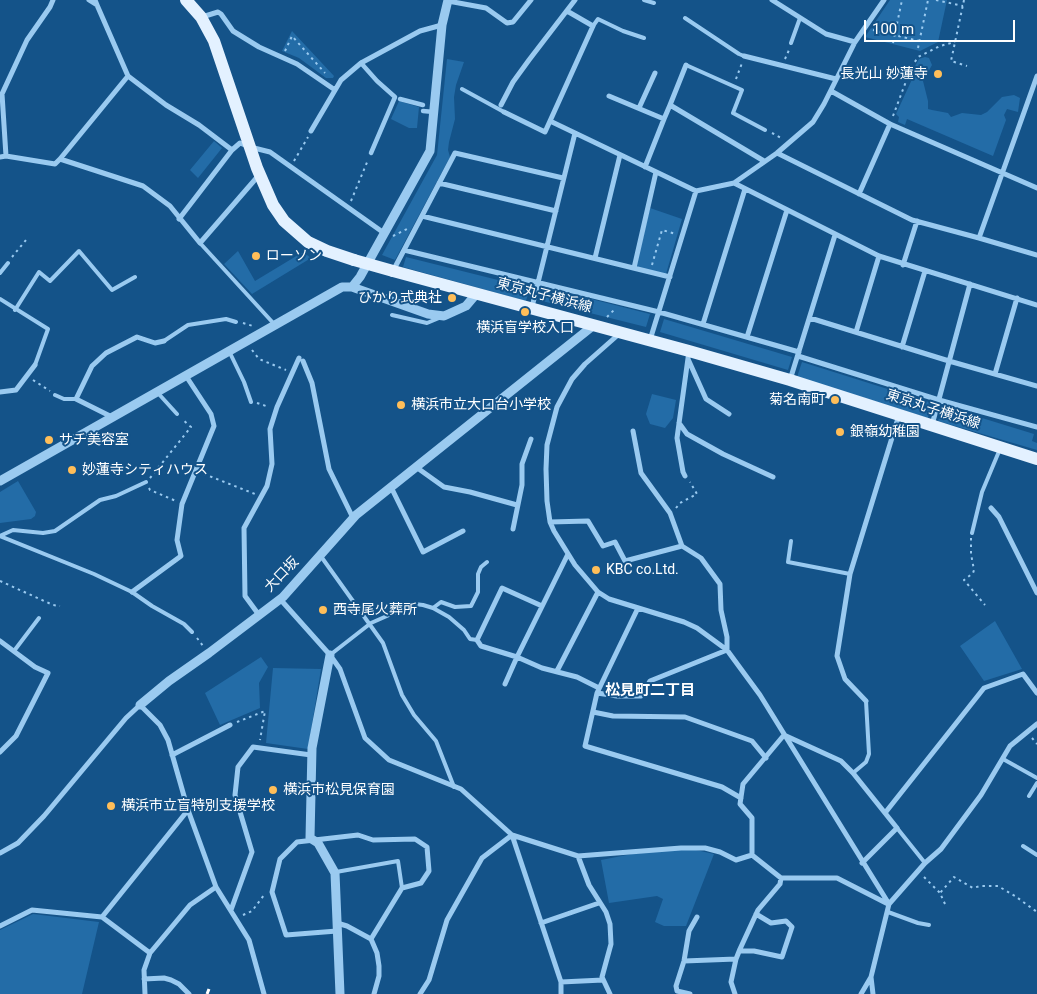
<!DOCTYPE html>
<meta charset="utf-8">
<style>
body{margin:0}
#map{position:relative;width:1037px;height:994px;overflow:hidden;background:#145389;font-family:Roboto,sans-serif}
canvas{display:block}
.scale{position:absolute;left:864px;top:20px;width:151px;height:22px;box-sizing:border-box;border:2px solid #fff;border-top:0;padding-left:6px;font-size:15px;line-height:18px;white-space:nowrap;color:#fff;-webkit-text-stroke:4px #145389;paint-order:stroke}
</style>
<div id="map">
<canvas width="1037" height="994"></canvas>
<div class="scale">100 m</div>
</div>
<script>
const ctx = document.querySelector('canvas').getContext('2d');
ctx.lineJoin = 'round';
function fillPath(path, color) {
  ctx.fillStyle = color;
  ctx.fill(path, 'evenodd');
}
function toPath(rows) {
  const path = new Path2D();
  for (const r of rows) {
    path.moveTo(r[0], r[1]);
    for (let i = 2; i < r.length; i += 2) path.lineTo(r[i], r[i + 1]);
  }
  return path;
}
function trace(path, color, width, dash) {
  ctx.strokeStyle = color;
  ctx.lineWidth = width;
  ctx.lineCap = dash ? 'butt' : 'round';
  ctx.setLineDash(dash || []);
  ctx.stroke(path);
}
function drawText(font, color, halo, rows, align = 'center') {
  ctx.font = font + ' Roboto,"Noto Sans JP",sans-serif';
  ctx.lineWidth = 4;
  ctx.setLineDash([]);
  ctx.textBaseline = 'middle';
  ctx.strokeStyle = halo;
  ctx.fillStyle = color;
  for (const [text, x, y, turn = 0] of rows) {
    ctx.save();
    ctx.translate(x, y);
    ctx.rotate((+turn || 0) * Math.PI / 180);
    ctx.textAlign = isNaN(turn) ? turn : align;
    if (halo) ctx.strokeText(text, 0, 0);
    ctx.fillText(text, 0, 0);
    ctx.restore();
  }
}
fillPath(toPath([
 [890,0,947,0,938,42,920,51,865,37],
 [292,31,334,76,333,78,326,78,299,58,282,51],
 [925,57,929,58,932,65,923,81,928,101,928,109,932,110,948,113,951,117,962,113,981,115,987,112,1002,97,1014,95,1020,98,1018,112,1007,109,1004,115,1006,120,993,156,907,119,905,125,898,122,899,117,896,114,914,75,914,68,919,59],
 [447,59,464,62,456,85,454,97,455,119,449,142,448,150,450,157,395,260,382,255,437,155],
 [399,101,419,107,417,128,409,128,391,119],
 [214,141,222,148,198,178,190,170],
 [650,208,682,219,666,274,636,267],
 [238,251,255,281,303,252,311,258,252,294,224,264],
 [406,257,530,288,526,301,403,267],
 [548,288,650,314,646,327,542,301,544,290],
 [664,319,792,357,788,370,660,332],
 [802,362,932,403,928,418,797,377],
 [652,394,676,400,673,418,665,428,650,424,646,414],
 [943,406,1034,434,1032,441,1037,443,1037,450,938,421],
 [18,481,36,512,35,516,31,519,0,523,0,492],
 [995,621,1022,669,984,681,960,646],
 [261,657,268,667,259,683,260,708,220,725,205,693],
 [273,668,321,669,308,749,266,743],
 [671,850,696,850,714,854,686,926,664,926,655,922,663,899,657,896,609,903,601,860,632,854],
 [33,914,99,922,82,994,0,994,0,930]
]), '#236ca7');
trace(toPath([
 [936,0,963,6],
 [964,0,951,61,967,66],
 [873,30,919,41],
 [893,43,902,0],
 [918,48,928,0],
 [285,51,292,36,325,73],
 [785,59,789,50],
 [736,79,742,63],
 [893,116,911,68,918,57,940,46,955,42],
 [772,133,783,139],
 [294,161,308,137],
 [351,201,368,160],
 [393,236,407,229],
 [12,257,26,240],
 [652,265,662,230,676,234],
 [607,317,614,310],
 [243,323,253,326],
 [252,350,259,359,286,370],
 [33,380,50,391],
 [257,403,269,407],
 [204,474,255,494],
 [150,478,191,427,182,419],
 [149,488,150,490,176,501],
 [676,508,680,503,697,494,690,482],
 [971,538,971,554,974,570,973,573,964,580,985,605],
 [0,581,53,605,60,606],
 [197,638,203,646],
 [237,722,265,711,260,740],
 [1032,738,1037,744],
 [924,877,940,893],
 [945,904,940,893,954,877,973,888,980,886,998,886,1015,896,1037,912],
 [243,915,252,911,264,895]
]), '#9acaf0', 2, [2.5, 4]);
trace(toPath([
 [644,0,654,3],
 [685,18,739,54,744,56],
 [593,26,598,19,623,31,644,38],
 [791,43,800,18],
 [686,65,742,90,733,113,765,130],
 [462,89,504,112],
 [200,243,275,325],
 [0,273,8,263],
 [0,299,48,329,35,365],
 [15,310,39,272,50,281,79,251,112,290,135,277],
 [392,315,427,323,439,318],
 [164,341,188,325,226,319,236,322],
 [229,351,244,382,251,402],
 [157,392,177,414],
 [55,395,64,399,76,399],
 [972,533,982,492,1000,449],
 [0,536,94,574,132,592,152,606,184,624,192,632],
 [0,536,13,530,43,533,55,531,100,500,116,496,146,482],
 [791,541,788,562,850,574],
 [320,555,383,643,402,695,414,715,436,741,454,787],
 [433,608,441,602,455,607,471,606,478,592,478,574,481,567,487,562],
 [14,651,39,618],
 [330,655,371,623,414,604,423,605,433,608,449,617,464,630,470,639,477,640],
 [1003,759,1037,778],
 [853,773,866,762,869,754,866,701],
 [1029,796,1037,783],
 [897,828,925,863],
 [1023,846,1037,855],
 [336,872,398,861,402,888],
 [888,912,918,923,929,925]
]), '#9acaf0', 4);
trace(toPath([
 [361,63,377,81,395,97,371,153],
 [400,99,423,105],
 [423,111,434,112]
]), '#9acaf0', 4.5);
trace(toPath([
 [89,0,97,5,95,0],
 [772,0,826,34,855,42],
 [448,1,486,8,507,23,513,22,531,0],
 [97,5,128,76,166,105,199,125,232,150],
 [202,17,218,12,221,14,233,31,259,47,297,64,335,90],
 [744,56,836,79],
 [686,65,670,105,764,161],
 [1037,76,979,238,1037,255],
 [831,91,890,124,859,194],
 [609,96,664,119,670,105],
 [501,105,513,82,529,60,575,0],
 [639,108,655,73],
 [504,112,545,132,550,121,696,191],
 [550,121,593,26,567,11],
 [890,124,1037,188],
 [311,131,341,80,361,63,420,31,442,25],
 [777,153,912,220,979,238],
 [6,156,2,94,27,40,50,7,53,0],
 [0,157,6,156,55,164,60,159,143,186,170,206,200,243,259,175],
 [60,159,128,76],
 [645,167,664,119],
 [439,183,556,211],
 [734,183,879,256,1037,305],
 [422,216,670,277],
 [179,219,232,150,240,143,250,147,270,152,384,233],
 [404,250,659,312,799,352],
 [595,258,620,155],
 [903,265,917,221],
 [634,268,656,172],
 [393,271,455,153,563,178],
 [532,307,575,133],
 [810,318,949,361,1037,386],
 [703,324,745,189],
 [856,332,879,256],
 [619,334,585,364,572,379,557,407,547,445,546,469,547,501,550,522,554,531,575,565,598,592,609,599,684,622,697,628,727,650,760,695,889,904],
 [747,337,787,210],
 [650,340,696,191,734,183,777,153,813,122,824,104,855,42,884,0],
 [902,347,925,271],
 [798,356,939,400,1037,427],
 [688,359,706,399,729,414],
 [303,361,312,383,329,469,353,518],
 [995,374,1017,298],
 [790,380,835,235],
 [0,392,16,390,35,365],
 [112,417,76,399,92,366,106,353,137,337,155,343,164,341],
 [679,423,687,434,723,454,773,477],
 [932,425,970,284],
 [416,467,444,487,470,492,517,505],
 [685,476,683,472,677,438,689,351],
 [391,487,423,552,463,531],
 [991,508,999,517,1037,593],
 [550,522,588,521,603,546,615,542,625,561,682,546],
 [513,529,522,485,522,464,531,439],
 [132,592,181,556,177,540,182,504,214,426,211,414,186,376],
 [280,599,330,655,340,669,365,738,389,760,461,789,512,835,561,982,561,994],
 [542,606,502,588,477,640,481,646,517,657,542,668,577,677,599,688],
 [638,608,597,693,585,746,722,787,741,798],
 [259,615,245,596,244,528,267,486,272,464,270,429,277,407,299,358],
 [0,641,35,667,48,673,16,736,0,752],
 [557,671,598,592],
 [505,684,517,657,568,554],
 [597,693,617,696,641,696,650,681,727,650,727,637,721,610,720,584,701,558,682,546,670,513,641,473,633,431],
 [866,701,845,679,837,656,850,574,899,415],
 [593,712,613,716,685,717,752,741,766,758],
 [784,735,743,784,740,804,752,818,752,855,781,878,837,878,888,904],
 [784,735,841,761,853,773,897,828,862,863],
 [172,755,230,725],
 [885,813,984,688,1023,674,1037,693],
 [0,853,18,843,44,816,126,718,140,705,160,725,168,740,188,810,216,887,249,940,264,994],
 [578,856,681,848,705,848,720,852,736,860,752,855],
 [231,910,252,852,235,795,238,767,253,747,311,755],
 [102,917,150,953],
 [337,923,347,926,371,939,377,953,379,966,379,976,374,994],
 [541,923,599,903],
 [0,926,32,910,102,917,188,810],
 [337,931,286,935,272,892,280,859,297,842,358,835,373,840,415,839,427,847,429,871,421,883,402,888,371,939],
 [740,951,754,951,782,957,792,927,786,921,771,923,756,914],
 [684,961,736,959],
 [871,977,873,994],
 [144,979,164,978,171,980,179,984,189,994],
 [561,982,603,980],
 [145,994,144,970,150,953,190,905,216,887],
 [420,994,429,980,447,920,482,858,512,835,578,856,589,885,606,912,610,924,611,944,602,977,610,994],
 [690,994,677,991,676,986,684,961,689,931,697,917],
 [735,994,731,982,736,959,740,949,758,910,780,884,781,878],
 [861,994,871,977,889,904,925,863,941,849,981,795,1010,746,1037,724]
]), '#9acaf0', 5);
trace(toPath([
 [352,287,360,277,430,151,442,25,448,0],
 [0,481,342,287,352,287,428,314,444,316,466,306,477,293],
 [330,655,312,748,310,838,318,843,335,873,340,994],
 [140,705,169,681,209,653,283,597,356,515,594,325]
]), '#9acaf0', 9);
trace(toPath([
 [186,0,201,17,214,41,257,168,273,205,284,221,308,242,327,251,354,260],
 [393,271,689,351,790,380,1037,459]
]), '#e3f1ff', 12);
trace(toPath([
 [207,994,209,989]
]), '#fff', 3, [9, 4]);
trace(toPath([
 [354,260,393,271]
]), '#e3f1ff', 12);
for (const [x, y, r, color] of [
 [938,74,5,"#ffbe59"],
 [256,256,5,"#ffbe59"],
 [452,298,5,"#ffbe59"],
 [525,312,5,"#ffbe59"],
 [835,400,5,"#ffbe59"],
 [401,405,5,"#ffbe59"],
 [840,432,5,"#ffbe59"],
 [49,440,5,"#ffbe59"],
 [72,470,5,"#ffbe59"],
 [596,570,5,"#ffbe59"],
 [323,610,5,"#ffbe59"],
 [273,790,5,"#ffbe59"],
 [111,806,5,"#ffbe59"]
]) {
  const dot = new Path2D();
  dot.arc(x, y, r, 0, 2 * Math.PI);
  ctx.fillStyle = color;
  ctx.fill(dot);
  trace(dot, '#145389', 2);
}
drawText('14px', '#fff', '#145389', [
 ["長光山 妙蓮寺",928,74,"right"],
 ["ローソン",266,256],
 ["ひかり式典社",442,298,"right"],
 ["横浜盲学校入口",525,328,"center"],
 ["菊名南町",825,400,"right"],
 ["横浜市立大口台小学校",411,405],
 ["銀嶺幼稚園",850,432],
 ["サチ美容室",59,440],
 ["妙蓮寺シティハウス",82,470],
 ["KBC co.Ltd.",606,570],
 ["西寺尾火葬所",333,610],
 ["横浜市松見保育園",283,790],
 ["横浜市立盲特別支援学校",121,806]
], 'left');
drawText('14px', '#fff', '#145389', [
 ["東京丸子横浜線",544,296,15],
 ["東京丸子横浜線",933,410,18],
 ["大口坂",282,575,-46]
]);
drawText('bold 15px', '#fff', '#145389', [
 ["松見町二丁目",650,691]
]);
</script>
